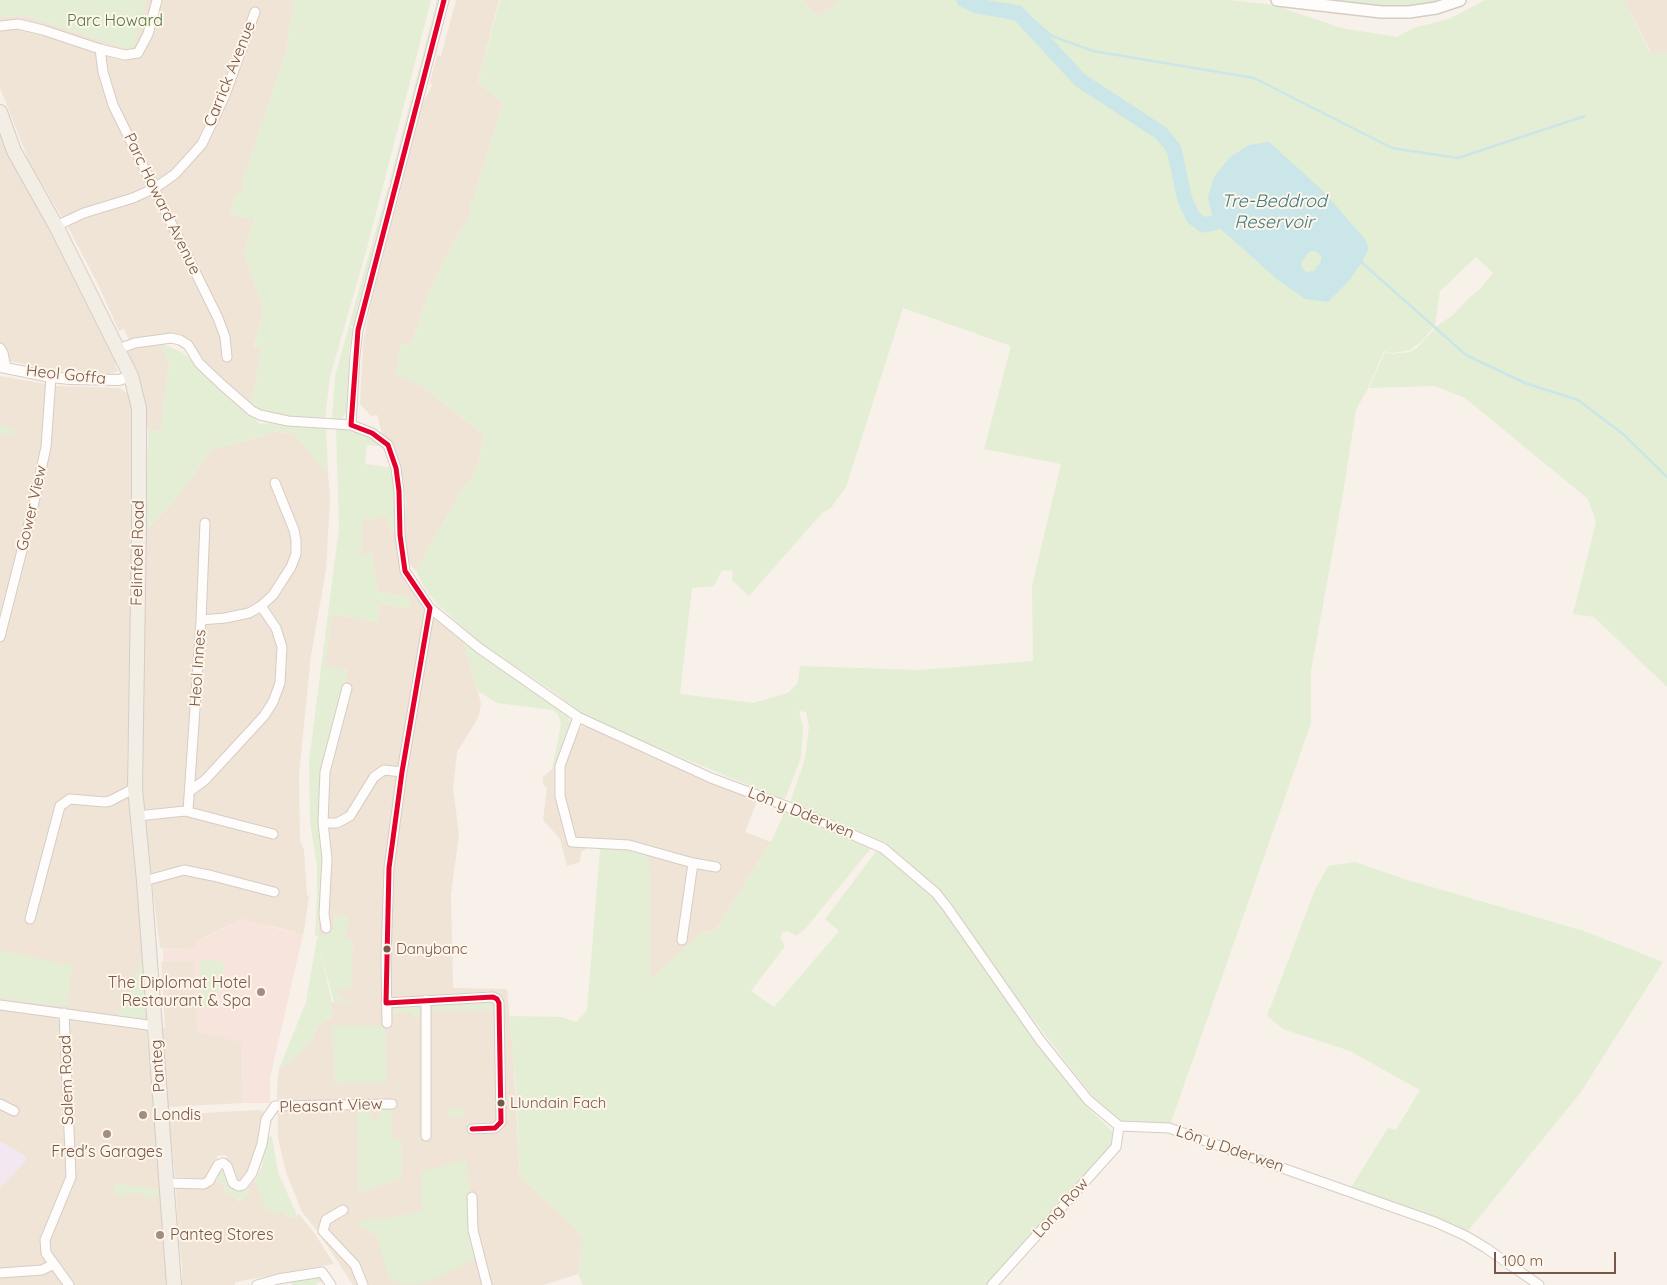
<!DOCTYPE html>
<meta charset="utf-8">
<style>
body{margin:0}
#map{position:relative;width:1667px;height:1285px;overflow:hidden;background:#f7f1ea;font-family:Quicksand,sans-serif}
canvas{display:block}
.scale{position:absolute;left:1494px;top:1252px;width:122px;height:22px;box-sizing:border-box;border:2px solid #765749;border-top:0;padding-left:6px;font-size:15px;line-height:18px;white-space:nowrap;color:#765749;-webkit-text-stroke:4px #fff6eb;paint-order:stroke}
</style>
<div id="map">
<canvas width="1667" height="1285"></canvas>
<div class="scale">100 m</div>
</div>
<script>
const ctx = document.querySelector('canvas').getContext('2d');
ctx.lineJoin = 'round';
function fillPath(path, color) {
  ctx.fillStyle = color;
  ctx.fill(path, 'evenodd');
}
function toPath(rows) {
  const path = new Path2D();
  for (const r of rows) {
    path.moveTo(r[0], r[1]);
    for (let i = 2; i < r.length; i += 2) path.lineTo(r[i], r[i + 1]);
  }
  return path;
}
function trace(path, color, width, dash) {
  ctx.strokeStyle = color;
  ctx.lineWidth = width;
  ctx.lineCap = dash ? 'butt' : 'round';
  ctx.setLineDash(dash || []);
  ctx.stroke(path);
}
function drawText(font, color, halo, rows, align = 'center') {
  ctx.font = font + ' Quicksand,sans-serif';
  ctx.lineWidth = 4;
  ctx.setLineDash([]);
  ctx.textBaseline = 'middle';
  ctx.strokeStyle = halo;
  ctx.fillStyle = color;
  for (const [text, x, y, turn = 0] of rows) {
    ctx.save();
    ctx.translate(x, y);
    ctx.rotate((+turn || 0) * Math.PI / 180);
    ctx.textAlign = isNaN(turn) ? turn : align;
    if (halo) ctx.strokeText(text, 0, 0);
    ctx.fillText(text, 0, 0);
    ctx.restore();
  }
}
fillPath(toPath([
 [146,0,291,0,293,3,294,9,290,24,286,52,244,177,243,189,240,193,236,196,230,214,243,218,255,218,244,254,264,308,254,347,262,349,251,406,202,361,190,343,130,342,124,329,119,331,98,284,69,229,30,164,0,88,0,17,26,16,130,49],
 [456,0,499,0,478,82,503,103,471,206,469,217,460,231,430,289,413,339,408,345,401,344,396,374,423,387,484,435,477,470,459,495,416,571,410,565,405,546,404,528,406,502,404,483,399,460,392,444,382,434,377,415,371,416,360,404,363,343,371,302,423,102,432,86,430,82,437,55,441,56],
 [803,0,838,0,838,2,817,16],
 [1624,0,1667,0,1667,52,1651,53],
 [0,131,23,182,42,213,118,363,115,365,118,371,110,374,73,372,43,368,0,359],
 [160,343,169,363,161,430,148,432,142,390,124,349],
 [0,376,57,386,120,388,133,398,133,528,127,774,149,1005,147,1035,163,1196,164,1242,168,1285,0,1285],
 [272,431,294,434,328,473,330,499,326,570,311,655,299,775,300,840,304,850,307,895,309,896,305,925,303,935,276,927,238,921,203,938,194,949,160,948,143,810,141,674,146,529,171,504,212,449,261,437],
 [387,515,392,533,397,531,402,574,427,610,463,642,467,652,481,703,479,716,457,752,453,788,459,834,451,894,453,988,507,989,513,1051,520,1176,577,1230,582,1239,578,1274,543,1285,353,1285,318,1232,302,1212,286,1172,278,1138,277,1087,279,1069,290,1062,311,1041,318,1026,332,1016,332,1002,350,1002,350,1000,336,997,339,989,350,988,353,941,346,940,335,916,334,930,328,932,327,937,318,936,323,862,318,824,322,762,348,670,325,667,331,614,377,622,380,604,409,609,410,604,409,597,378,592,372,554,361,556,362,521],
 [584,723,654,758,757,801,745,832,771,842,714,932,704,931,649,981,649,857,624,849,589,847,581,852,580,862,567,866,560,839,543,820,547,789,543,784,543,777,552,769],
 [193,960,215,1035,242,1042,243,1103,168,1107,162,1028,165,1028,161,962],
 [258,1110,263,1111,264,1122,260,1143,246,1177,240,1182,236,1181,226,1155,217,1156,217,1163,207,1179,175,1177,168,1115],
 [215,1178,216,1181,225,1186,224,1191,228,1194,234,1196,239,1201,244,1198,249,1190,247,1189,255,1179,259,1190,291,1219,299,1214,315,1234,334,1264,235,1282,235,1285,182,1285,182,1265,178,1235,176,1187]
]), '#f0e4d7');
fillPath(toPath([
 [239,918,303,935,270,1078,270,1103,243,1103,242,1042,215,1036,215,1038,197,1032,193,961,163,962,163,948,194,949,198,941,238,921]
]), '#f7e5dd');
fillPath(toPath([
 [0,1141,26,1156,25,1162,0,1188]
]), '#f3e8f2');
fillPath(toPath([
 [0,0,146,0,134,47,130,49,26,16,0,17],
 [291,0,431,0,367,248,330,377,325,419,281,418,251,406,262,349,254,348,264,308,244,254,255,218,243,218,230,214,236,196,240,193,243,189,244,177,286,52,290,24,294,9],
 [437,0,440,0,392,184,389,183],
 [500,0,803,0,817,16,838,2,838,0,1230,0,1274,5,1341,28,1397,37,1413,28,1449,19,1485,0,1624,0,1650,53,1667,52,1667,687,1594,617,1573,614,1596,522,1588,499,1465,398,1435,386,1369,388,1385,352,1392,354,1410,352,1417,348,1437,326,1453,315,1468,299,1479,290,1493,273,1476,257,1440,291,1435,325,1422,341,1410,350,1392,353,1384,351,1368,388,1356,410,1343,494,1311,671,1311,723,1169,1128,1119,1121,1096,1100,1072,1070,992,965,950,901,910,864,885,844,790,803,805,759,809,726,806,712,799,711,803,727,801,757,786,797,782,799,637,739,581,713,551,690,482,645,437,604,425,589,416,571,459,495,477,470,484,435,423,387,396,374,401,344,408,345,413,339,430,289,460,231,469,217,471,206,503,103,478,82],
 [903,308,1011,346,984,449,1061,464,1032,586,1033,661,919,670,800,666,798,683,788,693,753,703,680,694,692,588,714,586,722,570,733,571,732,580,749,596,822,513,830,509,846,487],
 [1277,0,1445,0,1409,12],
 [388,187,391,188,354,327,349,325],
 [349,326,353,329,349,351,348,409,342,419,332,420,335,376],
 [160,343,182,352,260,424,270,423,326,428,328,473,294,434,272,431,261,437,212,449,171,504,146,529,148,432,161,430,169,363],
 [0,425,16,430,14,437,0,433],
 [336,428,371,435,386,447,367,445,365,464,395,468,397,531,392,533,387,515,362,521,361,556,372,553,378,592,409,597,410,604,409,609,380,604,377,622,331,614,325,666,348,670,322,762,318,824,323,862,318,935,327,936,329,931,334,930,334,916,348,916,346,940,353,941,351,988,339,989,337,997,350,1000,350,1003,334,1002,319,947,332,1002,332,1016,318,1026,311,1041,301,1052,290,1062,279,1069,306,1002,317,938,319,937,315,935,317,899,317,866,310,822,309,761,339,528],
 [463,642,567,713,570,723,564,738,560,758,552,769,561,724,558,714,553,710,497,703,478,691],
 [785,811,871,848,806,928,796,936,788,931,783,932,780,938,785,946,751,991,774,1007,839,931,825,919,878,849,930,893,945,910,1084,1104,1113,1132,1113,1145,992,1285,583,1285,578,1274,582,1239,577,1230,520,1176,516,1090,510,1016,562,1017,576,1022,587,1011,600,848,624,849,649,857,650,980,704,931,714,932,771,842],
 [1355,862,1401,878,1584,931,1663,962,1581,1092,1468,1231,1350,1189,1388,1128,1396,1130,1420,1090,1350,1051,1283,1029,1267,1016,1315,890,1328,866],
 [0,950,73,966,67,1007,0,998],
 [143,957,149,1008,147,1013,139,1018,116,1017,134,984],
 [200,959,218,961,225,965,214,1005,200,1008],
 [485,1001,490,1004,493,1010,461,1011,461,1006,464,1003],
 [440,1004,457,1004,459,1011,432,1011,434,1007],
 [402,1005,409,1005,419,1008,420,1017,414,1018,411,1012,397,1013,397,1014,393,1014,393,1011,396,1008],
 [332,1026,385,1026,387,1083,335,1084],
 [357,1108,369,1109,372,1119,379,1118,381,1108,391,1108,393,1140,401,1139,402,1178,359,1193],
 [450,1108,462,1108,466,1116,447,1117,446,1113,450,1112],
 [268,1136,272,1137,278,1172,297,1215,291,1219,283,1211,278,1214,275,1214,266,1208,262,1202,255,1179,263,1165,262,1160],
 [466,1160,478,1258,430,1281,417,1284,402,1284,392,1280,386,1270,378,1237,356,1224,363,1220,379,1220,422,1211,421,1172],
 [223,1169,232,1187,239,1191,249,1190,242,1202,234,1196,228,1194,224,1191,225,1186,216,1181,220,1171],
 [114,1183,162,1190,163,1196,144,1198,144,1194,115,1195],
 [320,1276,323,1281,317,1283,317,1285,292,1285,291,1282]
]), '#e4eed4');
fillPath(toPath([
 [1269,142,1322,190,1365,239,1369,248,1362,262,1348,282,1328,302,1305,299,1278,280,1214,223,1208,197,1214,177,1230,157,1249,145],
 [1313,251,1317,252,1321,256,1321,261,1314,271,1306,272,1301,267,1301,263,1309,252]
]), '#cbe6e8');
trace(toPath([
 [1025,13,1052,36,1093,51,1254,78,1392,148,1458,158,1585,116],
 [1360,261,1466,355,1525,383,1578,400,1623,434,1667,477]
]), '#cbe6e8', 2.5);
trace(toPath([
 [964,0,977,6,1018,13,1080,80,1161,133,1174,149,1185,200,1193,217,1203,225,1214,223]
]), '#cbe6e8', 15);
const minor = toPath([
 [0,26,18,24,43,30,100,49,103,72,113,105,218,318,225,337,227,357],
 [100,49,125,55,138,53,148,34,157,0],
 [56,226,84,213,133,198,155,188,175,174,202,144,225,95,255,12],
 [0,348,3,353,6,368],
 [118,349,135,343,171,338,180,340,188,345,199,363,221,384,252,411,260,415,288,421,351,425,372,433,388,445,396,468,399,491,400,535,405,571,430,608,479,648,578,717,711,778,786,806,883,848,936,893,947,907,1040,1040,1088,1100,1119,1126,1169,1128,1435,1222,1466,1236,1486,1248,1539,1285],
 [351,425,355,355,358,330,444,0],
 [201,620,225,618,249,613,261,606,273,595,291,567,296,554,296,540,294,530,275,483],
 [0,637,32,511,46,447,51,377],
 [578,717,560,766,560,796,572,842,629,845,693,863,716,867],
 [190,791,205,780,264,716,273,702,280,683,282,647,276,628,261,606],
 [188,811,201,620,205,523],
 [137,816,185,811,273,834],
 [323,823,337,823,350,816,374,777,384,770,402,772],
 [144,881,184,870,213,876,274,892],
 [30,919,60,806,70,799,105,802,110,801,135,788],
 [326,928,324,914,327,858,323,823,325,772,347,688],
 [682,940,693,863],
 [386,1003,493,997,497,999,499,1003,501,1122,495,1128,472,1129],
 [0,1005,155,1026],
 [64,1013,71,1177,45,1240,46,1253,69,1285],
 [387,1023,386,958,389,868,402,772,430,608],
 [0,1104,14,1111],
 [426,1136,426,1000],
 [167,1183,204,1184,209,1181,218,1165,223,1163,227,1166,233,1183,238,1186,243,1185,252,1173,262,1144,266,1119,275,1106,392,1104],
 [472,1197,473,1230,487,1285],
 [343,1210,326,1220,323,1231,355,1265,363,1285],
 [0,1273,42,1270,54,1264],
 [257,1285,278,1279,322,1272,331,1285],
 [992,1285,1116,1147,1119,1126]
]);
const tertiary = toPath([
 [0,367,51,377,70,379,119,380,131,376]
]);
const secondary = toPath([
 [1277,0,1381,12,1409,12,1436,8,1460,0]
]);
const primary = toPath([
 [0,112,14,151,56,226,131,376,139,408,139,528,135,788,144,881,174,1285]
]);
trace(minor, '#d6ccc6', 11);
trace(tertiary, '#d6ccc6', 12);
trace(secondary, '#d6ccc6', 14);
trace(primary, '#d6ccc6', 16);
trace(minor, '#fefdfc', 9);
trace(tertiary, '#fefdfc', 10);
trace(secondary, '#fefdfc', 11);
trace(primary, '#f2ede5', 14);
trace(toPath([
 [444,0,358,330,351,425,372,433,388,445,396,468,399,491,400,535,405,571,430,608,402,772,389,868,386,1003,493,997,497,999,499,1003,501,1122,495,1128,472,1129]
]), '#e4002b', 5);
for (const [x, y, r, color] of [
 [387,949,4.5,"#765749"],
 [261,992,5,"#a38d81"],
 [501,1103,4.5,"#765749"],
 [143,1115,5,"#a38d81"],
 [107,1134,5,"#a38d81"],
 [160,1235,5,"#a38d81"]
]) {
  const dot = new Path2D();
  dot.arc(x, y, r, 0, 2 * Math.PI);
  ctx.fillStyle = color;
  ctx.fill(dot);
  trace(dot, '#fff6eb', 2);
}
drawText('15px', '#765749', '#fff6eb', [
 ["Danybanc",396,949],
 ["Llundain Fach",510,1103]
], 'left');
drawText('16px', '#547c41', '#fff6eb', [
 ["Parc Howard",115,21]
]);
drawText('16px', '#765749', '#fff6eb', [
 ["Carrick Avenue",230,74,-68],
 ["Parc Howard Avenue",162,204,64],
 ["Heol Goffa",66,375,6],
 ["Gower View",32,508,-77],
 ["Felinfoel Road",138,553,-89],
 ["Heol Innes",198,668,-86],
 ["Lôn y Dderwen",801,813,22],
 ["Panteg",158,1066,-94],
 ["Salem Road",67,1080,-92],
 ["Pleasant View",331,1106,-2],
 ["Lôn y Dderwen",1230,1149,19],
 ["Long Row",1061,1208,-48]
]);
drawText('16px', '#765749', '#fff6eb', [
 ["The Diplomat Hotel",251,983,"right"],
 ["Restaurant & Spa",251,1001,"right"],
 ["Londis",153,1115],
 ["Fred's Garages",107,1152,"center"],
 ["Panteg Stores",170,1235]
], 'left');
drawText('italic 18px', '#3f7a83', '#fff6eb', [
 ["Tre-Beddrod",1274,202],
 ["Reservoir",1274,223]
]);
</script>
